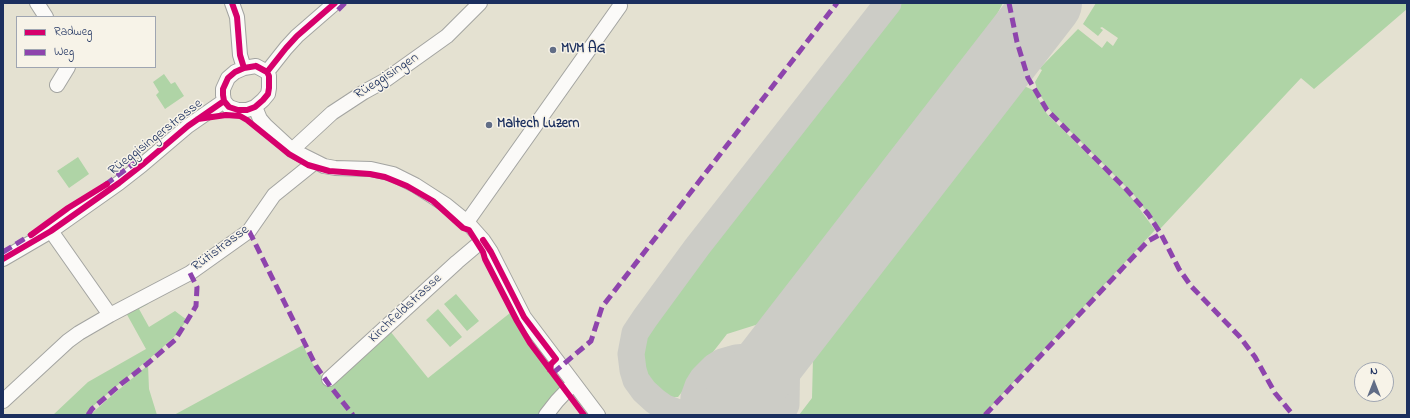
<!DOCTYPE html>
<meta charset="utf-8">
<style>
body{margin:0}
#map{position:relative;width:1410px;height:418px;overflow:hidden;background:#e4e1d1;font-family:"Indie Flower",sans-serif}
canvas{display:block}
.frame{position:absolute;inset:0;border:4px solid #1b2f5e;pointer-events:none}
.legend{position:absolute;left:16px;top:16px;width:140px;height:52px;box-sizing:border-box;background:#f7f3e8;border:1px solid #9fa5b1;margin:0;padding:5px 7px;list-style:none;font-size:12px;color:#1b2f5e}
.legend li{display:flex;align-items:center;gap:8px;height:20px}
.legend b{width:20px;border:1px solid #9fa5b1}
.north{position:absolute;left:1354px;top:362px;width:40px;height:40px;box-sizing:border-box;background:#f7f3e8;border:1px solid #9fa5b1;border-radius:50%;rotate:0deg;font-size:11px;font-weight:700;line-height:16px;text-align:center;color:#1b2f5e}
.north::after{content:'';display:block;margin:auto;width:14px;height:18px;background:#616d86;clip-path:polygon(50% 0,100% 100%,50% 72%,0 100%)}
</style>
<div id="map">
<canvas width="1410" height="418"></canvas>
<div class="frame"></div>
<ul class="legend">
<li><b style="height:5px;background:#d6006c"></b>Radweg</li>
<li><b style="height:5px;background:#8e44ad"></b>Weg</li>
</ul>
<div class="north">N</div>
</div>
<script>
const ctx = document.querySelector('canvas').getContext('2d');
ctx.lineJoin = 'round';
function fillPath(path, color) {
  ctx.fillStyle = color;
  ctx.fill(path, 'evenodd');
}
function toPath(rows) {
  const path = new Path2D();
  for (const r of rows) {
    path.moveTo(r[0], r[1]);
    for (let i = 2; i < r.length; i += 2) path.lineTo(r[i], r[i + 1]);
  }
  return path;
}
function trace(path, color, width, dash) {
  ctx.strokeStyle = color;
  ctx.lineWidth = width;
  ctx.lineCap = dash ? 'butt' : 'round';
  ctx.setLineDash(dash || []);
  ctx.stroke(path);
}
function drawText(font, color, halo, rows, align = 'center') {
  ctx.font = font + ' "Indie Flower",sans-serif';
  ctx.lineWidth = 3;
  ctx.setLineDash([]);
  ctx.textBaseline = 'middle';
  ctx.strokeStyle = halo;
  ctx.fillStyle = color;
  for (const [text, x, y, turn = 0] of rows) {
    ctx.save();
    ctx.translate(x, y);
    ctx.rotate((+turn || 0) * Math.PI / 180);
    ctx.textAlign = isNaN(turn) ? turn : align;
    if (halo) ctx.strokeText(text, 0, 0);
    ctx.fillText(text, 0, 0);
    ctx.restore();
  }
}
fillPath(toPath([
 [898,3,1003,3,985,37,765,322,727,334,678,397,672,397,662,392,653,385,648,380,643,371,640,362,639,350,644,332],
 [1096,3,1407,3,1407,9,1314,89,1301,78,1160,229,1134,195,1052,113,1038,92,1035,82,1042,70,1040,69,1041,67,1078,29,1102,48,1107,41,1113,46,1118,38,1102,27,1100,28,1103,30,1098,36,1083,24],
 [164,74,171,84,175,82,184,96,165,109,156,95,159,92,153,82],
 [1024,86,1033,90,1047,114,1131,197,1155,230,983,415,799,415,812,398,813,358],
 [78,157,89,174,69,188,57,171],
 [456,294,479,321,467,331,444,304],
 [145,300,148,304,139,309,149,327,175,311,187,320,176,335,162,348,118,385,91,408,86,415,53,415,88,382,146,349,125,311],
 [438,309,462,337,450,347,426,320],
 [510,313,527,342,562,390,543,415,174,415,303,345,310,360,329,386,350,369,390,331,428,378],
 [148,365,149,389,157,415,90,415,109,398]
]), '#afd4a6');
trace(toPath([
 [684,415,665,408,655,401,644,391,636,380,633,370,631,354,635,333,645,318,697,247,888,3],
 [693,415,694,397,698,386,703,378,714,367,722,362,736,358,771,355,780,349],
 [704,415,713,413,725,408,748,391],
 [781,415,786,405,787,347,791,334]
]), '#ccccc6', 27);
trace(toPath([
 [729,415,1048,3]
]), '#ccccc6', 68);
const minor = toPath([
 [37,3,46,17],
 [232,3,237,17,240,55,244,68],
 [256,66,267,72,269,76,269,88,268,94,263,100,255,107,247,110,238,110,229,107,224,101,223,95,223,89,228,78,235,72,244,68,256,66],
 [267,72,286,48,297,36,335,3],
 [57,85,68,67],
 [255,107,260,119,266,126,292,150,324,166,335,168,371,169,393,174,415,185,446,205,467,222,483,240,491,252,524,317,598,415],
 [292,150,332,113,364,92,384,81,447,36,480,3],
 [467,222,620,6],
 [3,259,51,231,119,183,142,165,188,126,224,101],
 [110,315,190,273,249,231,274,195,315,162],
 [329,379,457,262,483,240],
 [3,401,68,341,79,333,110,315,51,231],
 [546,415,557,401,573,384]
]);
trace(minor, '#a3a4a1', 16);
trace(minor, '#fbfaf8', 14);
trace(toPath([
 [1009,3,1017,42,1028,78,1047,110,1126,189,1148,214,1161,234,1179,269,1191,286,1240,337,1255,357,1275,393,1293,415],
 [338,10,345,3],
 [105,185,140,159],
 [249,231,316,366,330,386,353,415],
 [3,252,34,233],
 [553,373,591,341,602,307,837,3],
 [88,415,92,409,121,384,147,364,175,340,187,321,196,306,197,287,190,273],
 [985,415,1148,241,1161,234]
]), '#8e44ad', 5, [10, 5]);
trace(toPath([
 [232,3,237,17,240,55,244,68],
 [256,66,267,72,269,76,269,88,268,94,263,100,255,107,247,110,238,110,229,107,224,101,223,95,223,89,228,78,235,72,244,68,256,66],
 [267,72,286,48,297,36,335,3],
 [198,119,226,115,240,116,247,120,289,154,308,165,329,171,370,174,385,177,407,186,433,201,463,228,469,230,483,252,485,259,517,321,530,343,584,415],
 [31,235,68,208,107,184],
 [483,240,491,252,524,317,556,359,551,364,550,370],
 [3,259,51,231,119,183,142,165,188,126,224,101]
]), '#d6006c', 6);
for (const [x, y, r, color] of [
 [553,50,4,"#616d86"],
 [489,125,4,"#616d86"]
]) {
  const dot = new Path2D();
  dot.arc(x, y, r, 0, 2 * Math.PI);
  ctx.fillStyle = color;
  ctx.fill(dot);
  trace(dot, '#f7f3e8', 1.5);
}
drawText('bold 14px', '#1b2f5e', '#f7f3e8', [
 ["MVM AG",561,50],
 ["Maltech Luzern",497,125]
], 'left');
drawText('14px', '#1b2f5e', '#f7f3e8', [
 ["Rüeggisingen",387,77,-33],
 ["Rüeggisingerstrasse",156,138,-38],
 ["Rütistrasse",221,249,-37],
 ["Kirchfeldstrasse",406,309,-43]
]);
</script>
